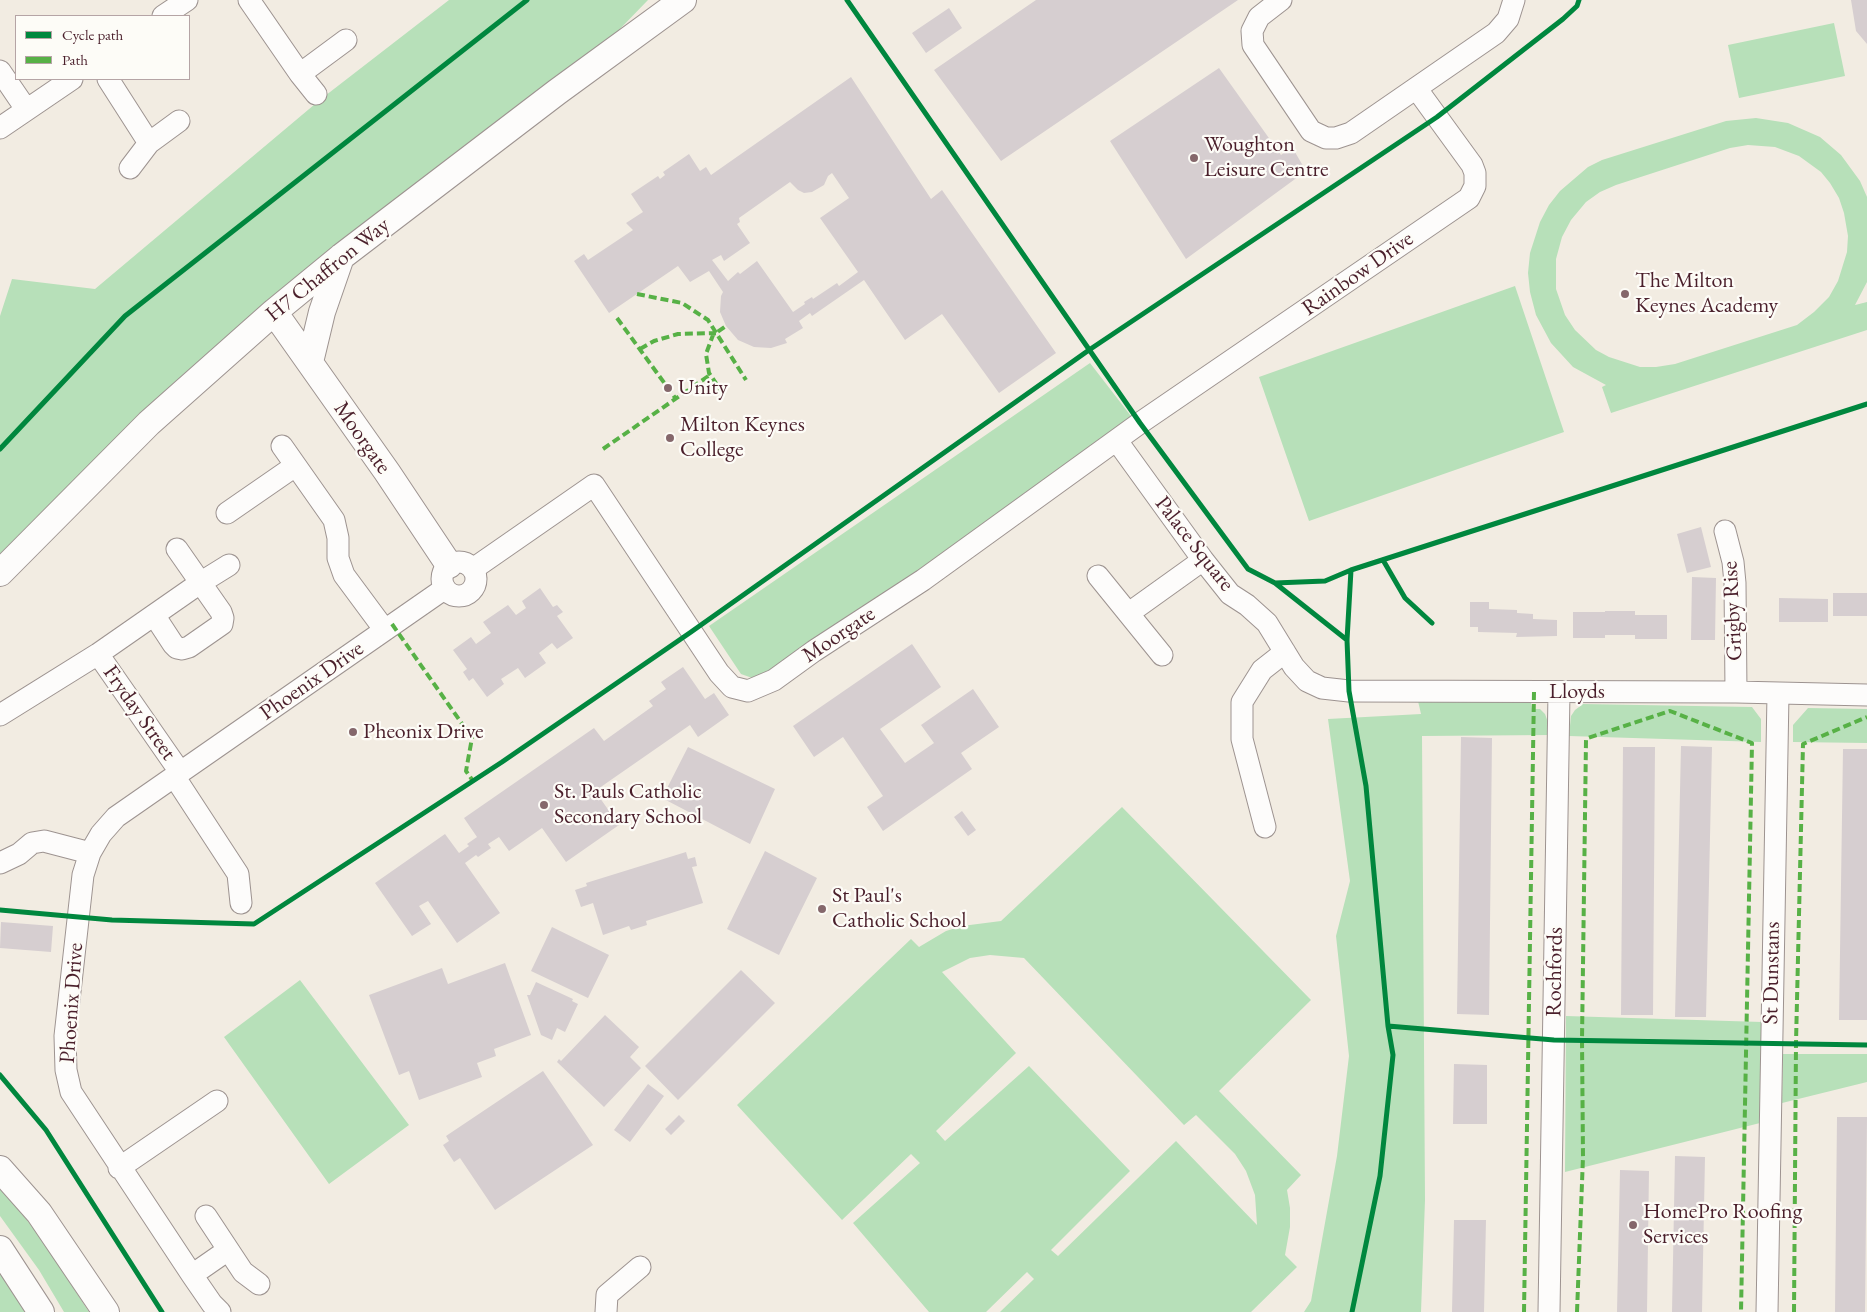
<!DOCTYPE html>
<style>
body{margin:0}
#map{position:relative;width:1867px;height:1312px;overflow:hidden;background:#f2ece2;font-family:"EB Garamond",serif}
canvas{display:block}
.legend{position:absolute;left:15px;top:15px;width:175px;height:65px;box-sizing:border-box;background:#fdfcf7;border:1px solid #b5a4a5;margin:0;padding:6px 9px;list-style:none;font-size:15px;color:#4a1f2b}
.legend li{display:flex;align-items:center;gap:10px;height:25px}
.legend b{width:25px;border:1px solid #b5a4a5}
</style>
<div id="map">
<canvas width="1867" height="1312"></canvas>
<ul class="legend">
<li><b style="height:6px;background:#00873e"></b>Cycle path</li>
<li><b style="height:6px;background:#57b146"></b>Path</li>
</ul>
</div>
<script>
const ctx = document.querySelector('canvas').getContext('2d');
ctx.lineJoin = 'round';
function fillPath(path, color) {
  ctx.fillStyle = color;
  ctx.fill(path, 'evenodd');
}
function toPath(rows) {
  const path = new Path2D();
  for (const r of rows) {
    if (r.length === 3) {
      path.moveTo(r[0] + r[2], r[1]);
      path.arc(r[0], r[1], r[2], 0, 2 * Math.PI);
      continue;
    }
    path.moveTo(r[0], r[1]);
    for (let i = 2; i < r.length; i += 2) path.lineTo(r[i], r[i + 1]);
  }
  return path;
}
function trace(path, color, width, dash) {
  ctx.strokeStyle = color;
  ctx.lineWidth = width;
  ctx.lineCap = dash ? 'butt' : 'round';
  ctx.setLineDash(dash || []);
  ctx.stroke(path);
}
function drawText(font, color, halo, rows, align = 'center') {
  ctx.font = font + ' "EB Garamond",serif';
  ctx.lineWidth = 4.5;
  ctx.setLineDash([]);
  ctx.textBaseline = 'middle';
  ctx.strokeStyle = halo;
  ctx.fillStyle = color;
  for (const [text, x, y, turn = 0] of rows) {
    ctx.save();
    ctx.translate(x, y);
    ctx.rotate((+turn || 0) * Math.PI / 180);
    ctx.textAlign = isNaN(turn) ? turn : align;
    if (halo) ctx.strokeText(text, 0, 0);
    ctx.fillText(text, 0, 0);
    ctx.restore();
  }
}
fillPath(toPath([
 [449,0,648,0,615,34,0,561,0,316,12,279,95,289,321,99],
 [1834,23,1845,76,1739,98,1728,45],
 [1756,118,1788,123,1820,137,1841,155,1860,181,1867,197,1867,282,1855,305,1867,302,1867,330,1611,413,1602,387,1606,385,1573,367,1551,343,1536,315,1530,292,1528,273,1530,253,1540,222,1549,205,1560,191,1588,167,1602,160,1726,121],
 [1748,145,1775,147,1799,156,1821,172,1830,183,1839,198,1844,213,1848,236,1847,252,1838,281,1829,297,1814,312,1797,325,1675,364,1656,367,1640,367,1609,357,1596,350,1575,330,1565,315,1556,289,1556,259,1562,237,1571,220,1586,202,1600,192,1616,185,1730,148],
 [1515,286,1564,432,1309,521,1259,377],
 [1090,363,1134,420,790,661,755,679,741,674,709,626],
 [1418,701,1531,702,1532,709,1540,709,1545,714,1549,725,1550,735,1422,736,1425,1200,1421,1312,1304,1312,1311,1301,1337,1156,1349,1056,1336,936,1350,881,1328,719,1421,714],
 [1583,704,1752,707,1761,719,1761,742,1569,736,1571,716,1575,710],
 [1808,708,1867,709,1867,743,1793,742,1793,725],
 [1122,807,1311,1000,1219,1091,1301,1175,1287,1190,1290,1208,1290,1227,1285,1255,1297,1267,1251,1312,1000,1312,1034,1279,1027,1272,986,1312,929,1312,853,1223,920,1163,911,1154,842,1220,737,1105,911,939,919,947,946,931,962,926,1001,921],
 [990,955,1024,958,1184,1125,1196,1115,1235,1154,1246,1171,1255,1195,1257,1225,1176,1141,1058,1256,1051,1250,1130,1171,1029,1066,945,1141,936,1131,1016,1053,942,972,970,958],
 [300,980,409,1125,329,1184,224,1037],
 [1566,1016,1762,1022,1760,1123,1565,1172],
 [1783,1054,1867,1054,1867,1082,1782,1103],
 [0,1185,43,1241,89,1312,64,1312,39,1270,0,1216],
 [0,1256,37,1312,0,1312]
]), '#b7e0b9');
fillPath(toPath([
 [1036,0,1238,0,1001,161,934,70],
 [1851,0,1867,0,1867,44,1856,31],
 [949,8,962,28,926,53,912,33],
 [1219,68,1281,155,1292,147,1306,171,1186,259,1110,141],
 [851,77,931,199,942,190,1056,353,999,393,942,314,905,340,864,280,812,316,810,313,799,321,803,328,785,339,787,343,771,348,754,347,738,340,726,326,720,312,721,296,723,292,709,271,690,282,678,266,609,313,574,261,584,254,588,260,633,230,626,223,643,212,631,194,658,176,660,179,665,175,663,172,689,154,700,171,706,167,711,175],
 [832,173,849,198,820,218,858,272,839,286,837,283,813,299,812,297,804,302,805,304,793,312,757,261,740,274,738,272,728,281,712,260,721,255,724,261,750,243,737,224,740,222,739,218,790,182,798,190,804,193,812,192,824,185,828,176],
 [1701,527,1711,567,1687,573,1677,534],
 [1692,577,1716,578,1715,640,1691,640],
 [540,588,553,607,557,605,563,612,557,616,573,638,557,649,552,643,539,653,546,663,525,678,518,668,501,679,504,684,487,697,473,678,469,681,463,672,467,669,453,650,471,637,476,644,491,633,483,622,508,605,516,615,526,608,522,601],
 [1833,593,1867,593,1867,616,1833,616],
 [1779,598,1828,599,1828,622,1779,622],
 [1470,602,1489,602,1489,609,1517,610,1517,613,1533,614,1533,619,1557,620,1557,636,1516,637,1517,633,1478,632,1478,627,1470,627],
 [1605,611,1635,611,1635,615,1667,615,1667,639,1635,639,1635,635,1605,635,1605,638,1573,638,1573,612,1605,612],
 [912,644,941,687,880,729,905,763,934,743,921,725,973,689,999,727,961,753,972,769,883,831,867,807,883,796,843,737,814,757,793,726],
 [683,667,705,699,714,693,729,715,698,737,690,725,595,791,619,825,566,862,542,828,509,851,499,837,488,844,491,848,478,857,476,855,465,863,500,913,457,943,428,901,419,906,431,924,412,936,375,883,445,834,459,853,469,846,467,844,477,837,464,818,594,728,604,741,653,706,649,701,666,689,661,682],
 [1461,737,1492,738,1489,1015,1457,1014],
 [1681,746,1712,747,1706,1017,1675,1017],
 [688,747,775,789,750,844,662,798],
 [1623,747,1655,747,1653,1015,1621,1015],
 [1843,749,1867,749,1867,1020,1839,1020],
 [962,811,976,830,968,836,954,817],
 [765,851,817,878,779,955,727,929],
 [686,852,688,859,695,857,697,866,692,867,703,903,646,921,647,925,631,930,629,926,603,935,593,903,581,907,575,890,587,886,586,883],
 [1,922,53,926,51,952,0,948],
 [552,927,609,955,588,998,531,971],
 [505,963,531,1035,494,1049,496,1056,477,1063,482,1077,419,1100,409,1071,399,1075,369,995,442,968,448,984],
 [741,970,775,1003,678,1100,645,1066],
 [536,982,573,999,572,1001,578,1004,565,1032,557,1028,552,1040,541,1035,527,995,530,995],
 [605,1015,639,1047,630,1057,641,1068,604,1107,557,1062,559,1059,561,1061],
 [1454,1064,1487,1065,1487,1124,1453,1124],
 [543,1071,593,1145,495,1210,460,1158,454,1162,443,1145,449,1141,446,1136],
 [648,1084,664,1096,630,1142,614,1130],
 [679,1115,685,1121,671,1135,665,1129],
 [1837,1117,1867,1117,1865,1312,1835,1312],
 [1675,1156,1705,1157,1702,1312,1672,1312],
 [1620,1170,1649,1171,1647,1312,1617,1312],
 [1454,1220,1486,1220,1484,1312,1452,1312]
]), '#d6ced0');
const minor = toPath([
 [249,0,300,74,346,40],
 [1281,0,1259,17,1252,31,1253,45,1311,131,1326,138,1336,138,1351,133,1496,33,1508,19,1514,0],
 [163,16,187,0],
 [0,71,26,109],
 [300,74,316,94],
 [108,79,149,143],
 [0,128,72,79],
 [130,168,149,143,179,121],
 [1117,441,1203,560,1230,594,1247,605,1267,623,1294,667,1307,681,1322,688,1349,691,1736,692,1867,695],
 [282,446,334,520,338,538,338,558,344,575,384,629],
 [227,513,295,466],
 [1725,531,1733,562,1735,583,1736,692],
 [459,579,17],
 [473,569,594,485,719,673,732,687,748,691,774,680,814,651,923,580,1140,423,1469,198,1475,186,1475,173,1472,165,1416,88],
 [1098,576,1162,655],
 [1129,613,1203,560],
 [154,615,173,644,177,648,182,649,189,647,222,624,223,618,221,612,177,549],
 [98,654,180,772],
 [0,715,98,654,200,583,229,565],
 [174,776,238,874,241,903],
 [1265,827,1242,739,1242,702,1262,670,1285,652],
 [0,863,19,854,32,843,44,841,90,853],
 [119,1168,217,1101],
 [206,1216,243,1272,259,1284],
 [192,1275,228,1250],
 [220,1312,212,1304,192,1275,71,1092,66,1070,65,1036,83,875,90,853,101,834,116,817,444,589],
 [606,1312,607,1295,640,1267],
 [1549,1312,1559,692],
 [1767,1312,1778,694]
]);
const tertiary = toPath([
 [274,312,387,472,449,565],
 [310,362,322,312,341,257],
 [0,573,149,423,274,312,341,257,557,92,683,0],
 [0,1169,39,1213,106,1312],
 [0,1249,41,1312]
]);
trace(minor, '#9d9390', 23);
trace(tertiary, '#9d9390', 28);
trace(minor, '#fdfcfb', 21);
trace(tertiary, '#fdfcfb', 26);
trace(toPath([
 [637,294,682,303,708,320,746,380],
 [617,318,676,399],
 [640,349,654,341,678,334,716,333],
 [724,395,709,373,706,354,713,335,726,326],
 [603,449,710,375],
 [392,624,472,738,466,771,473,781],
 [1524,1312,1534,692],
 [1577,1312,1583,1157,1582,1040,1586,740,1588,738,1670,711,1752,743,1741,1312],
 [1794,1312,1796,1043,1803,744,1867,717]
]), '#57b146', 4, [8, 4]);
trace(toPath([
 [847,0,1140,423,1248,569,1275,583,1325,581,1351,570],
 [0,449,125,316,527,0],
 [1383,560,1405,598,1432,623],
 [1275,583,1347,640],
 [0,910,112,920,254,924,502,762,691,632,1089,350,1437,117,1563,19,1577,6,1579,0],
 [1388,1026,1554,1040,1867,1045],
 [0,1075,46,1130,162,1312],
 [1352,1312,1380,1176,1393,1055,1388,1026,1366,786,1349,691,1347,640,1351,570,1867,404]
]), '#00873e', 5);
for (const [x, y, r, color] of [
 [1194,158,5,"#85676b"],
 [1625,294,5,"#85676b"],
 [668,388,5,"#85676b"],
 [670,438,5,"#85676b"],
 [353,732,5,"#85676b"],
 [544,805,5,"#85676b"],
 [822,909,5,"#85676b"],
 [1633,1225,5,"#85676b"]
]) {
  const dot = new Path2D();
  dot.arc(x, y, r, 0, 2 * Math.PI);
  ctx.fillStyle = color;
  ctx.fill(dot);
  trace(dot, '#fdfcf7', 2);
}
drawText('22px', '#4a1f2b', '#fdfcf7', [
 ["Woughton",1204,145],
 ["Leisure Centre",1204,170],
 ["The Milton",1635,281],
 ["Keynes Academy",1635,306],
 ["Unity",678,388],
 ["Milton Keynes",680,425],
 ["College",680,450],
 ["Pheonix Drive",363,732],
 ["St. Pauls Catholic",554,792],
 ["Secondary School",554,817],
 ["St Paul's",832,896],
 ["Catholic School",832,921],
 ["HomePro Roofing",1643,1212],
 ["Services",1643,1237]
], 'left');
drawText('22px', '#4a1f2b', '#fdfcf7', [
 ["H7 Chaffron Way",328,270,-39],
 ["Rainbow Drive",1358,274,-35],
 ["Moorgate",362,438,55],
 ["Palace Square",1194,544,52],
 ["Grigby Rise",1733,611,-93],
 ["Moorgate",839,635,-34],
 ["Phoenix Drive",312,681,-35],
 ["Lloyds",1577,692],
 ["Fryday Street",139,713,55],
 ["Rochfords",1555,972,-89],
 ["St Dunstans",1772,973,-89],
 ["Phoenix Drive",72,1003,-86]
]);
</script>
